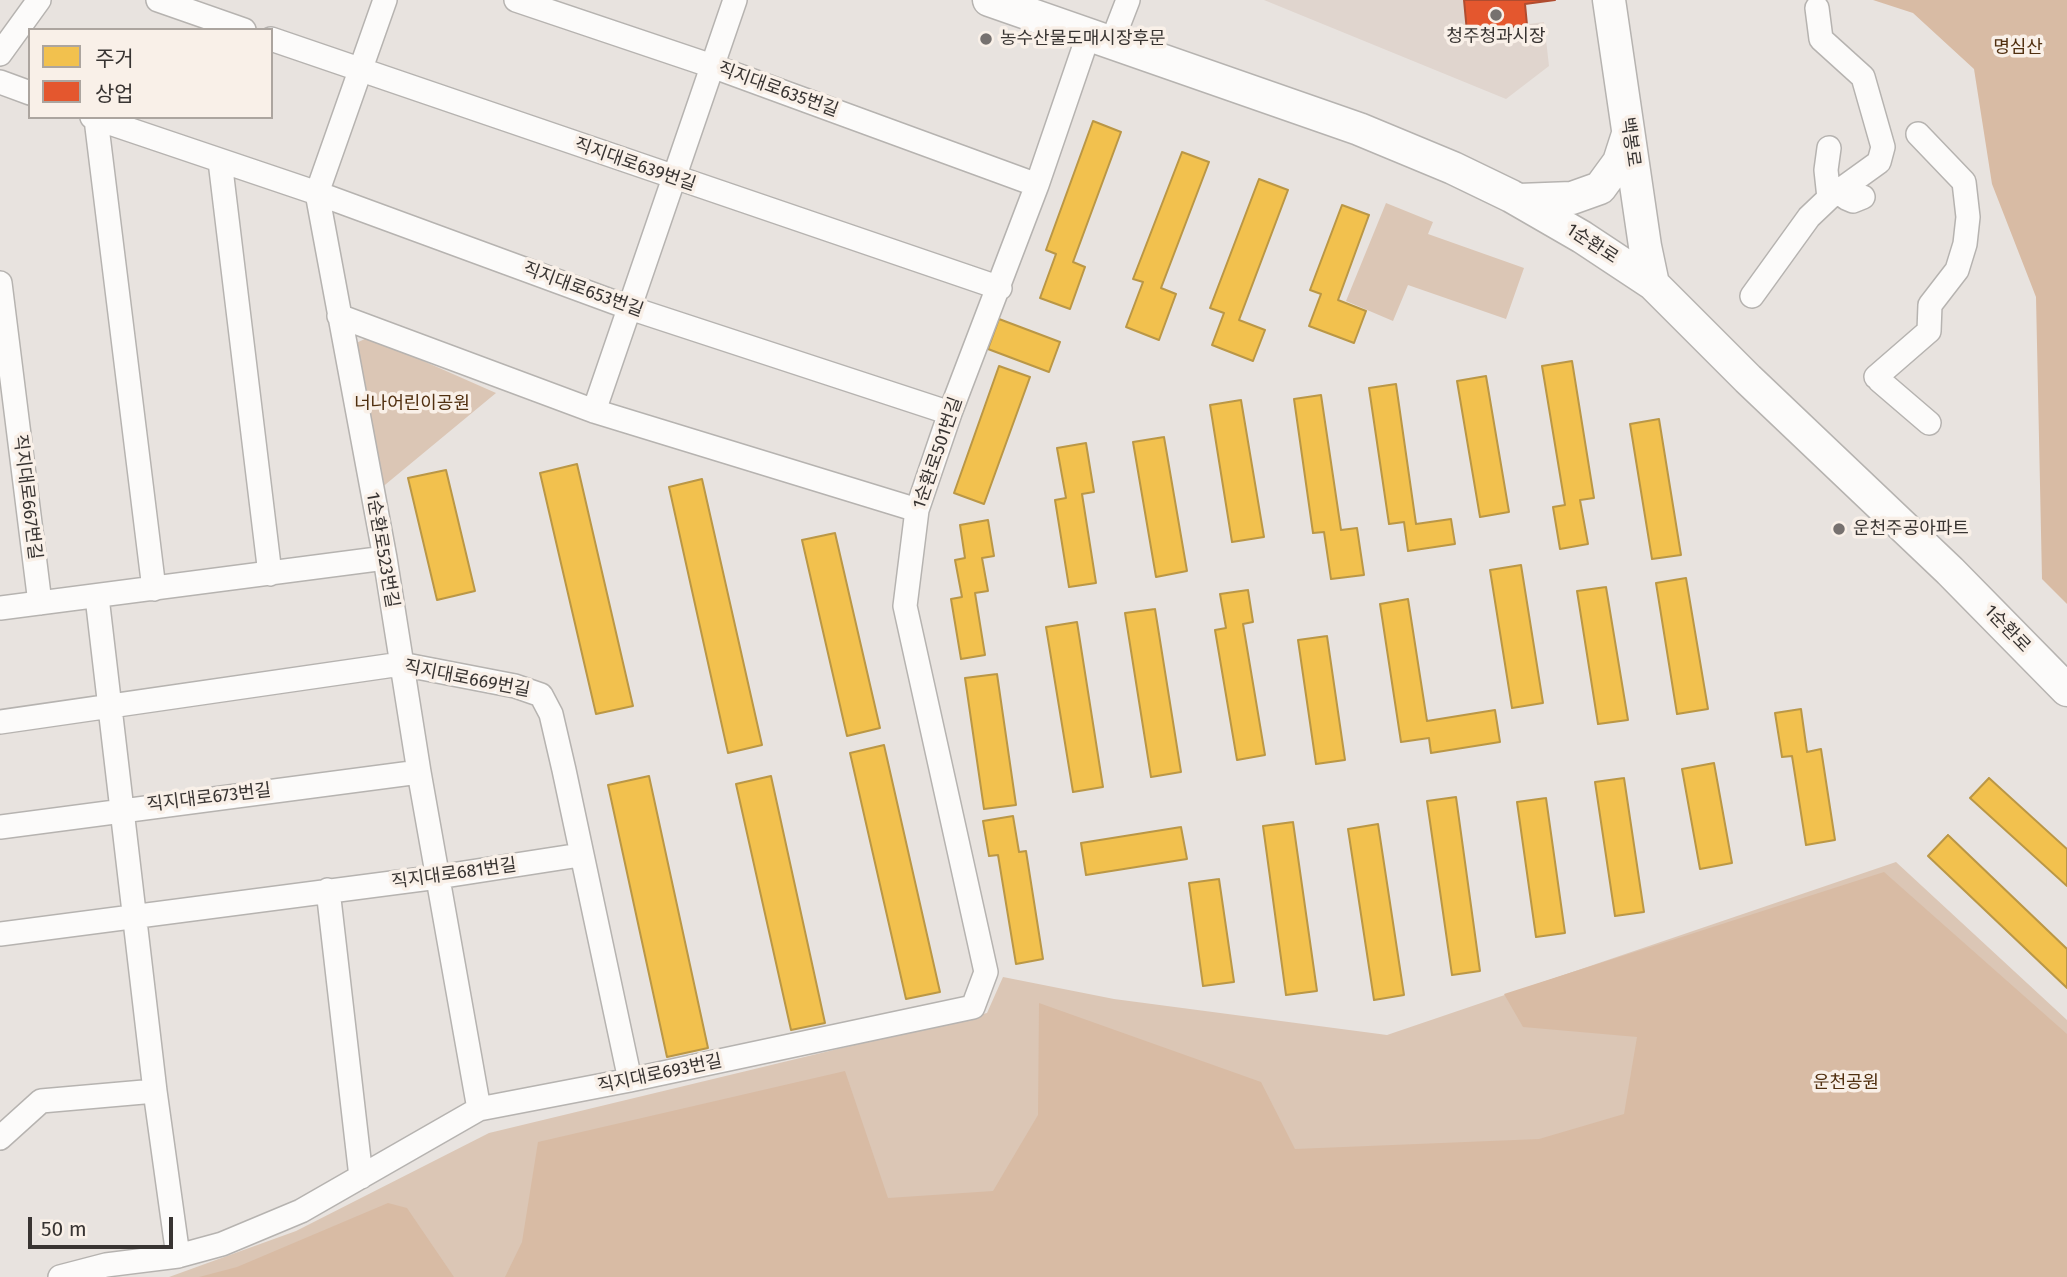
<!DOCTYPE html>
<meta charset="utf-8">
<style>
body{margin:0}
#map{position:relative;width:2067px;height:1277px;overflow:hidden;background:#e8e3df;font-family:"Fira Sans","Noto Sans KR",sans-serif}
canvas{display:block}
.legend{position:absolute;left:28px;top:28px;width:245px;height:91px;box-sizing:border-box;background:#f9f0e8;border:2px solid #aca59f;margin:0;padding:9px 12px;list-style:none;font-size:21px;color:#383432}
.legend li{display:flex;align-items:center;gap:14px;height:35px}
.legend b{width:35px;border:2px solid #aca59f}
.scale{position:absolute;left:28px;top:1217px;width:145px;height:32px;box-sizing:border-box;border:4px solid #383432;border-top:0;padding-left:9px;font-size:21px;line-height:24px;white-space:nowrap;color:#383432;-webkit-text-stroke:5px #f9f0e8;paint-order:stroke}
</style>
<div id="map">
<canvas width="2067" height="1277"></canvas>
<ul class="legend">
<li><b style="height:19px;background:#f2c14e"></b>주거</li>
<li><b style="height:19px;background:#e4572e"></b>상업</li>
</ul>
<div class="scale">50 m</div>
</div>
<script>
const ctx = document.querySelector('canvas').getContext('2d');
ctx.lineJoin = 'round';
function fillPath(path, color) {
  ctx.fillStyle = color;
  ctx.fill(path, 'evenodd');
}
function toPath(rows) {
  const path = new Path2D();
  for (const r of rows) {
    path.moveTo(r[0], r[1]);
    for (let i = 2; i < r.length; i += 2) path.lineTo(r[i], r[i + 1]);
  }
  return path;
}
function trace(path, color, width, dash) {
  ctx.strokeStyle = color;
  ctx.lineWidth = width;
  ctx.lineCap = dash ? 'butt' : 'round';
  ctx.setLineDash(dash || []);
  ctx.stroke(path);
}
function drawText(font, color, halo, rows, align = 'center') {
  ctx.font = font + ' "Fira Sans","Noto Sans KR",sans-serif';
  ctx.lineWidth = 7;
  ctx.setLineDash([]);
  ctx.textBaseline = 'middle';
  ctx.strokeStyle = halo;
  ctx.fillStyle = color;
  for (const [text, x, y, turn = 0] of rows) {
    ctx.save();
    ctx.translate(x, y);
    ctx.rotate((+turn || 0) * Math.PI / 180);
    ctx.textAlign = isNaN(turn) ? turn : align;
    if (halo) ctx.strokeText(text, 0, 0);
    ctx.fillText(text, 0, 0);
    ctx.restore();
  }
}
fillPath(toPath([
 [1264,0,1464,0,1468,32,1544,22,1549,66,1506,99]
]), '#e0d5ce');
fillPath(toPath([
 [1386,203,1433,222,1428,234,1524,268,1506,319,1408,285,1393,321,1346,301],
 [369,337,496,393,380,489,354,344],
 [1896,862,2067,1020,2067,1277,169,1277,296,1231,489,1133,987,1013,1003,977,1114,999,1387,1035]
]), '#dbc6b5');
fillPath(toPath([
 [1873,0,2067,0,2067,604,2042,579,2036,297,1992,184,1974,69,1913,13],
 [1884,872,2067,1034,2067,1277,505,1277,522,1242,538,1142,845,1071,888,1198,993,1191,1038,1115,1039,1003,1261,1082,1295,1149,1539,1139,1624,1114,1637,1037,1523,1027,1504,994],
 [388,1203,407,1208,454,1277,199,1277,237,1267]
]), '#d8bba4');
const homes = toPath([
 [1093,121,1121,132,1073,262,1085,267,1070,309,1040,298,1056,254,1046,250,1093,121],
 [1182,152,1209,162,1161,288,1176,294,1159,340,1126,327,1143,282,1133,279,1182,152],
 [1259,179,1288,190,1239,320,1265,330,1253,361,1212,345,1224,313,1210,308,1259,179],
 [1342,205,1369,215,1338,300,1366,311,1354,343,1309,326,1321,294,1310,290,1342,205],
 [999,319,1060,342,1049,372,988,349,999,319],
 [1572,361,1594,498,1580,500,1588,544,1560,549,1553,507,1565,505,1542,366,1572,361],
 [999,366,1030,377,984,504,954,493,999,366],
 [1486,376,1509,512,1480,517,1457,381,1486,376],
 [1396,384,1416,524,1451,519,1455,544,1408,551,1404,522,1389,524,1369,388,1396,384],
 [1321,395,1341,530,1357,528,1364,575,1331,579,1324,532,1313,533,1294,399,1321,395],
 [1241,400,1264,537,1232,542,1210,405,1241,400],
 [1659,419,1681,555,1652,559,1630,424,1659,419],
 [1164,437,1187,571,1156,577,1133,442,1164,437],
 [1086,443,1094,492,1082,494,1096,583,1069,587,1055,500,1066,498,1057,448,1086,443],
 [577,464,633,706,596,714,540,473,577,464],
 [446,470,475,591,437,600,408,478,446,470],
 [702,479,762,745,728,753,669,487,702,479],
 [988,520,994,556,982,558,988,591,975,593,985,655,961,659,951,599,962,597,955,560,965,558,960,525,988,520],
 [835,533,880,728,847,736,802,540,835,533],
 [1521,565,1543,703,1512,708,1490,570,1521,565],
 [1686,578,1708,709,1677,714,1656,583,1686,578],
 [1606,587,1628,720,1598,724,1577,591,1606,587],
 [1248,590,1253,622,1243,624,1265,755,1237,760,1215,630,1226,628,1220,594,1248,590],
 [1408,599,1427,721,1495,710,1500,742,1431,753,1429,738,1401,742,1380,604,1408,599],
 [1155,609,1181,772,1151,777,1125,613,1155,609],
 [1077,622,1103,787,1073,792,1046,627,1077,622],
 [1327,636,1345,760,1316,764,1298,640,1327,636],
 [997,674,1016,805,984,809,965,678,997,674],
 [1801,709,1807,752,1821,749,1835,840,1806,845,1792,756,1782,757,1775,713,1801,709],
 [884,745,940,992,906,999,850,753,884,745],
 [1714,763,1732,863,1700,869,1682,769,1714,763],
 [649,776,708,1048,667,1057,608,785,649,776],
 [771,776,825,1023,791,1030,736,784,771,776],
 [1624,778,1644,912,1615,916,1595,782,1624,778],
 [1989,778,2067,849,2067,886,1970,798,1989,778],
 [1456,797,1480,971,1452,975,1427,801,1456,797],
 [1546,798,1565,933,1536,937,1517,802,1546,798],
 [1013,816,1019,852,1026,851,1043,959,1016,964,998,855,989,856,983,821,1013,816],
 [1293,822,1317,991,1286,995,1263,826,1293,822],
 [1378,824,1404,995,1374,1000,1348,829,1378,824],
 [1181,827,1187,859,1086,875,1081,843,1181,827],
 [1948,835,2067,949,2067,988,1928,856,1948,835],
 [1219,879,1234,982,1203,986,1189,883,1219,879]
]);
fillPath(homes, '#f2c14e');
trace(homes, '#ba9746', 2);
const shops = toPath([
 [1464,0,1555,0,1525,4,1527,25,1467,32,1464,0]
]);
fillPath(shops, '#e4572e');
trace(shops, '#b04c2f', 2);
const street = toPath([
 [158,0,244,30],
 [385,0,317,193,385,558,419,772,479,1109],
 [516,0,712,66,1037,185],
 [1817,8,1821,39,1863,77,1883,147,1879,162,1829,198],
 [271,39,1000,288],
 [1111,44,1128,0],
 [0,54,39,0],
 [0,82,30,93],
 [92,117,317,193,630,308,950,413],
 [96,119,154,589],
 [220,161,270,574],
 [1841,189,1846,198,1853,201,1863,197],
 [0,283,40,603],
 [1752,296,1809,217,1829,198,1826,170,1829,148],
 [339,316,594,411,917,510],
 [1876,377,1929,331,1930,305,1957,270,1965,244,1968,217,1964,182,1918,134],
 [1880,381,1929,423],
 [594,411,735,0],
 [97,597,155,1091,178,1256],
 [0,608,385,558],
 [0,722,401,664,515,686,541,695,551,714,564,770,630,1080],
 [0,827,419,772],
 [328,890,361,1177],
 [0,934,438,877,580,855],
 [0,1138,41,1101,155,1091],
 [60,1277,106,1265,178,1256,222,1244,301,1211,479,1109,630,1080,973,1007,986,972,905,606,917,510,950,413,1037,185,1088,36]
]);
const secondary = toPath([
 [989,0,1359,129,1453,168,1511,196,1582,237,1653,284,1748,379,1950,571,2067,690],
 [1609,0,1645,246,1653,284],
 [1519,200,1572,198,1600,188,1619,162,1628,134]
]);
trace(street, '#b6b3b0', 26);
trace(secondary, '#b6b3b0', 35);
trace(street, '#fcfbfa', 23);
trace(secondary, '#fcfbfa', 32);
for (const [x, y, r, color] of [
 [1496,15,7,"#76716f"],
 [986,39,7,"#76716f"],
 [1839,529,7,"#76716f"]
]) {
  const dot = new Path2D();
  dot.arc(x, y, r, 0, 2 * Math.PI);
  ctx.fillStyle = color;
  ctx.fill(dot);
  trace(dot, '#f9f0e8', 2.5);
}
drawText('18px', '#383432', '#f9f0e8', [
 ["청주청과시장",1496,37,"center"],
 ["농수산물도매시장후문",1000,39],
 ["운천주공아파트",1853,529]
], 'left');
drawText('18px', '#502f0f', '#f9f0e8', [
 ["명심산",2018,48],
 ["너나어린이공원",412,404],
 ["운천공원",1846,1083]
]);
drawText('18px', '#383432', '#f9f0e8', [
 ["직지대로635번길",778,90,20],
 ["백봉로",1630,142,82],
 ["직지대로639번길",635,165,19],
 ["1순환로",1592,244,33],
 ["직지대로653번길",583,290,20],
 ["1순환로501번길",938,453,-71],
 ["직지대로667번길",27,497,83],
 ["1순환로523번길",382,550,80],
 ["1순환로",2007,629,46],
 ["직지대로669번길",467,679,11],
 ["직지대로673번길",209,798,-7],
 ["직지대로681번길",454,874,-8],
 ["직지대로693번길",660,1074,-12]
]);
</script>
